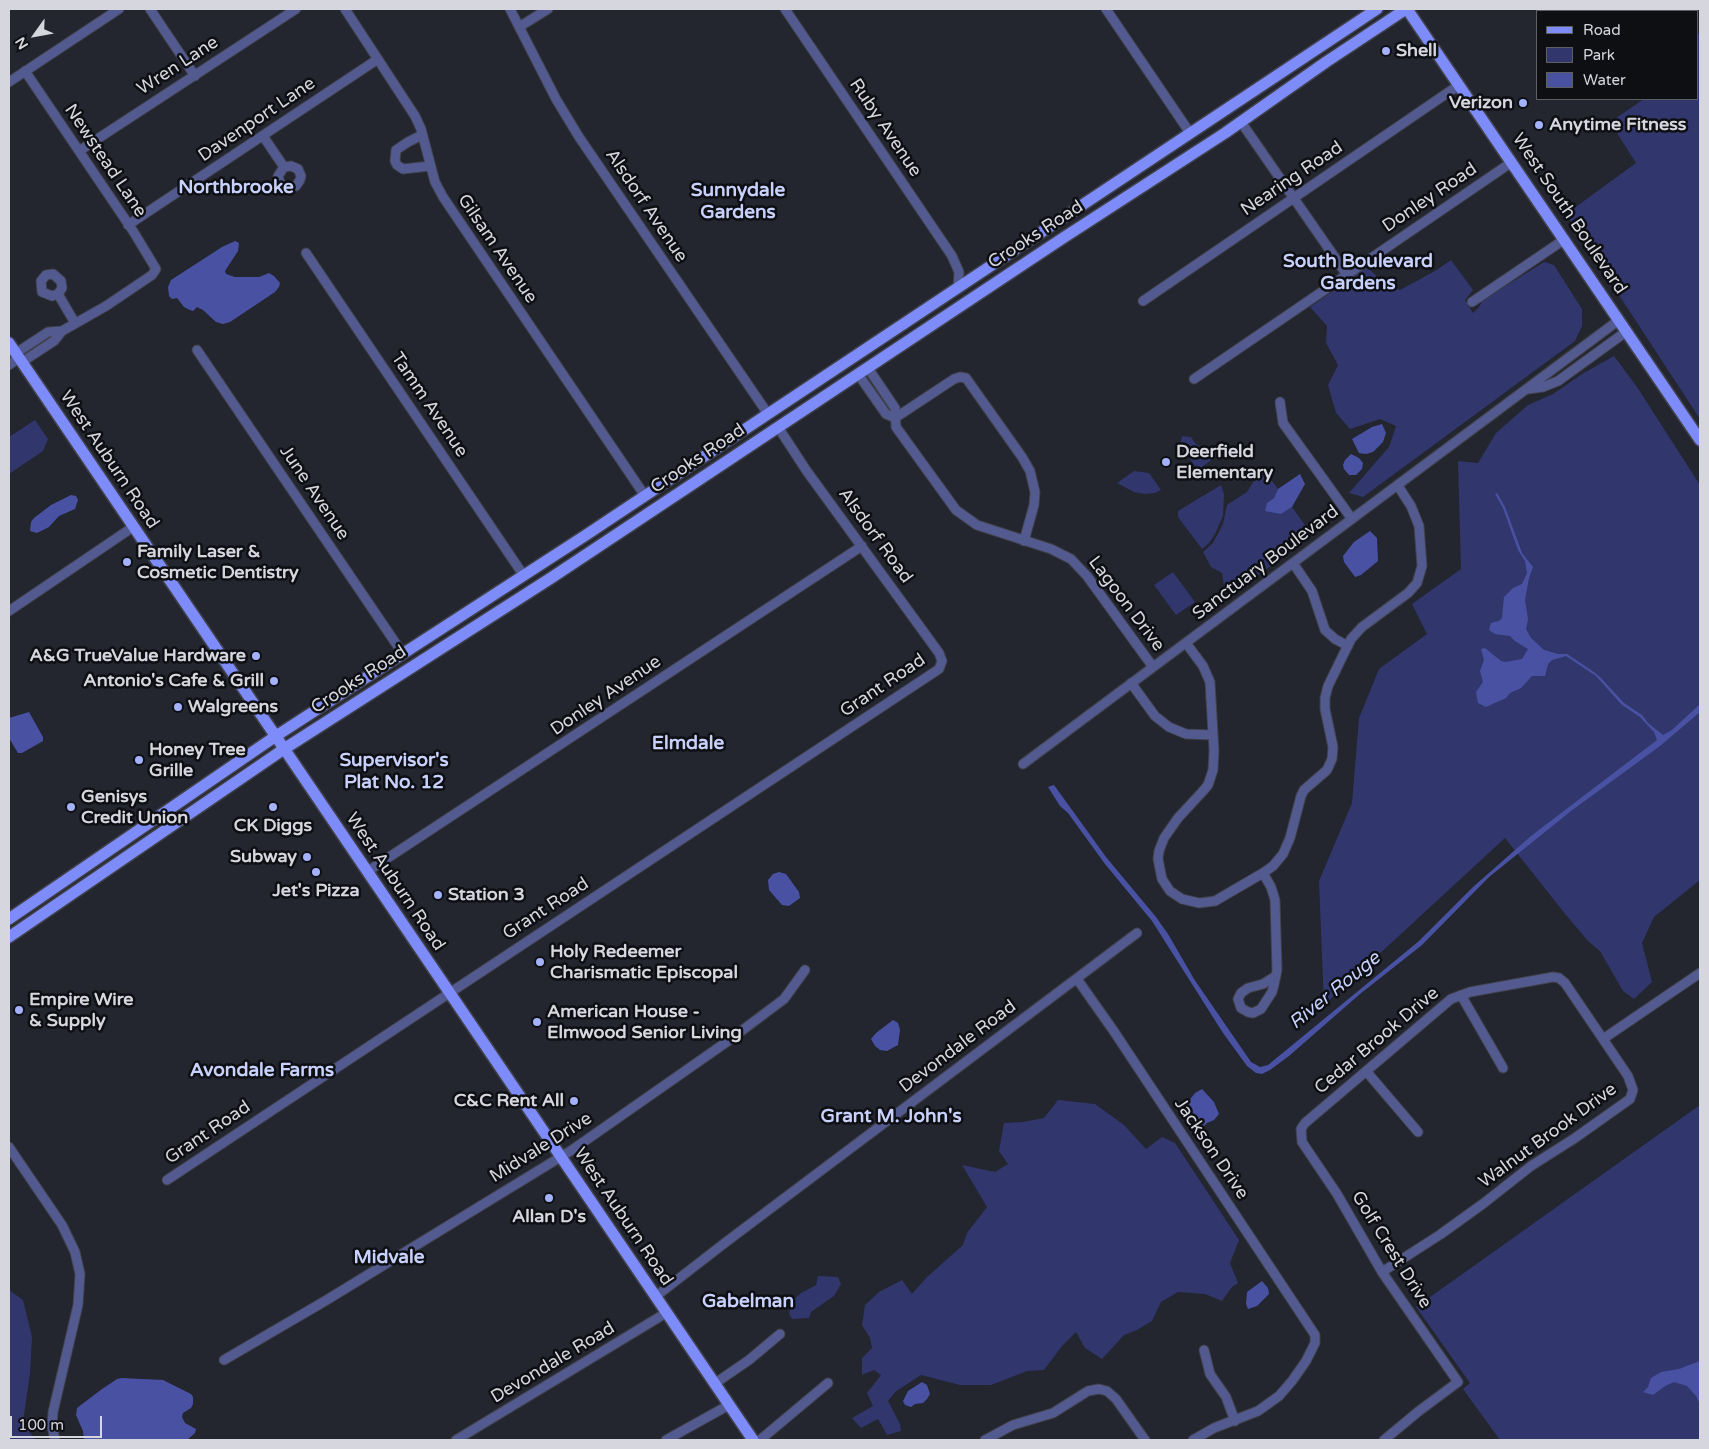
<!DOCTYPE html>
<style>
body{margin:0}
#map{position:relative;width:1709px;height:1449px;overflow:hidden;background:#23252f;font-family:"Varela Round",sans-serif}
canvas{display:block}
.frame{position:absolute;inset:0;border:10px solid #d6d7de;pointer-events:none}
.legend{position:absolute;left:1536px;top:10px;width:162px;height:90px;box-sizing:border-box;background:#0e0f13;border:1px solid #5e5f64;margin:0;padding:6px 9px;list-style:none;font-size:15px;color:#d6d7de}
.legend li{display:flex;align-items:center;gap:10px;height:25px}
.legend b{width:25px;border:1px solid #5e5f64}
.north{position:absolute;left:10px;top:10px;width:50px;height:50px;-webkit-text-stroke:4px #0e0f13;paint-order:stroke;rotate:238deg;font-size:14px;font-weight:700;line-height:20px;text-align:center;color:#d6d7de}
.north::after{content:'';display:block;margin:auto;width:18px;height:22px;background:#d6d7de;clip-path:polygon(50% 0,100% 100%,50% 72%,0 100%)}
.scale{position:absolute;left:10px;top:1416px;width:92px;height:22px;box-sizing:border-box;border:2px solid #d6d7de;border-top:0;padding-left:6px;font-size:15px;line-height:18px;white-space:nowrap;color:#d6d7de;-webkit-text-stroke:4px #0e0f13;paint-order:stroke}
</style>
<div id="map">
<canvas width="1709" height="1449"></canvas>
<div class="frame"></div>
<ul class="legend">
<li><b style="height:6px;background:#7d8cf8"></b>Road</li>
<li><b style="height:14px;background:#31376d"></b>Park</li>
<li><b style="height:14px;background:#4952a2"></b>Water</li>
</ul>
<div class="north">N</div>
<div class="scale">100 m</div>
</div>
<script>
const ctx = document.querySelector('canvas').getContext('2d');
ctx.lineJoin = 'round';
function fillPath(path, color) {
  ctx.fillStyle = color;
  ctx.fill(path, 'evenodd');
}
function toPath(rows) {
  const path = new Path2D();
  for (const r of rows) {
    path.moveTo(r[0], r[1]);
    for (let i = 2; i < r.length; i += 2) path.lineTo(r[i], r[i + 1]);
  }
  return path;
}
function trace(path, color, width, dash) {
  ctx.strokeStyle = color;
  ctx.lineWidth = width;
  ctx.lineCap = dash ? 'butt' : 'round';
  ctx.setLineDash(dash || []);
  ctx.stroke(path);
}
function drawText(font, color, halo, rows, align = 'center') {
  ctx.font = font + ' "Varela Round",sans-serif';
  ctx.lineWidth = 5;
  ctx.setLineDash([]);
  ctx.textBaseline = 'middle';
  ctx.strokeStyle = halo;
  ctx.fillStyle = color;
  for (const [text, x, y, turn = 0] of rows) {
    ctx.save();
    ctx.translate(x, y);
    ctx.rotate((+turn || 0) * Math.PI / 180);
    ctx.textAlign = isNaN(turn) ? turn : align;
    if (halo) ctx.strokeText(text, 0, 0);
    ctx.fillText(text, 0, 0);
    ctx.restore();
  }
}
fillPath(toPath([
 [1700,33,1700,419,1566,214,1636,163,1610,122,1644,99,1698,99,1698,35],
 [1451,260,1473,290,1465,300,1473,313,1479,307,1483,300,1544,262,1554,265,1582,309,1582,326,1575,341,1363,497,1349,493,1389,447,1396,426,1380,419,1350,429,1336,413,1328,385,1338,365,1326,343,1327,326,1310,307,1367,267,1385,284,1400,290,1435,271],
 [1614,356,1637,387,1700,485,1700,880,1654,917,1642,943,1652,982,1634,999,1623,991,1600,951,1588,941,1566,915,1505,838,1324,1005,1319,881,1352,803,1359,718,1379,669,1427,634,1412,604,1461,569,1458,461,1478,463,1496,433,1528,405,1553,394,1582,374],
 [35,420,48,439,43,451,9,474,9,437],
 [1182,436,1191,437,1195,443,1203,448,1210,450,1219,448,1218,455,1198,470,1180,446],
 [1262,468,1278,489,1274,498,1267,503,1281,514,1292,507,1312,535,1232,595,1224,586,1222,573,1211,567,1203,552,1213,543,1223,524,1227,505,1247,492],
 [1134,471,1149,473,1161,490,1155,493,1145,494,1134,492,1117,483],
 [1221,485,1224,494,1223,516,1215,534,1209,543,1202,549,1178,517,1178,511],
 [1173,572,1195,602,1176,615,1154,585],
 [1058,1100,1095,1104,1124,1125,1146,1149,1162,1137,1175,1143,1239,1240,1230,1263,1238,1283,1232,1287,1222,1301,1205,1294,1178,1292,1161,1302,1152,1321,1137,1330,1124,1335,1102,1359,1085,1348,1076,1332,1062,1346,1044,1370,1027,1371,991,1385,960,1385,921,1375,895,1392,888,1401,900,1424,901,1431,887,1435,878,1419,861,1428,852,1418,873,1406,867,1393,881,1375,874,1370,862,1375,862,1358,872,1348,870,1338,862,1325,865,1305,879,1292,902,1280,912,1294,926,1278,963,1245,967,1233,987,1207,962,1165,995,1172,1008,1164,999,1151,1004,1123,1023,1122,1044,1118],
 [1700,1105,1700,1440,1500,1440,1463,1389,1470,1383,1416,1307],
 [818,1276,838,1277,841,1284,834,1296,811,1312,809,1318,792,1319,789,1314,792,1301,801,1293,816,1285],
 [9,1290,23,1300,32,1337,30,1373,23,1422,35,1440,9,1440]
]), '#31376d');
fillPath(toPath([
 [1633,9,1694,9,1695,11,1634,11],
 [235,241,239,243,238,251,225,271,226,274,235,277,259,277,269,273,274,276,280,283,279,287,275,292,230,322,223,324,216,322,203,310,197,307,193,311,190,310,184,307,177,298,172,299,169,296,168,287,171,280,222,247],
 [1382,424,1386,433,1383,442,1373,452,1366,454,1359,453,1352,439,1372,427],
 [1351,454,1359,458,1363,463,1362,469,1356,475,1349,475,1344,469,1343,465,1345,460],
 [1300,474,1305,484,1292,507,1281,514,1265,511,1267,503,1274,498,1278,489],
 [1497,493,1505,507,1522,553,1533,567,1529,578,1525,600,1528,619,1526,629,1531,638,1544,650,1558,654,1567,654,1591,670,1600,677,1624,703,1642,715,1648,723,1663,735,1672,730,1700,704,1700,712,1660,746,1571,811,1489,877,1422,945,1360,994,1289,1056,1270,1070,1262,1074,1256,1073,1247,1066,1223,1033,1152,921,1105,864,1068,813,1060,806,1048,787,1054,785,1106,857,1156,917,1168,934,1194,979,1251,1062,1260,1067,1268,1065,1419,941,1473,887,1531,836,1657,740,1654,732,1640,717,1622,705,1596,676,1566,656,1552,660,1548,664,1545,676,1532,676,1521,688,1510,693,1506,698,1486,707,1478,703,1476,692,1483,682,1480,671,1484,660,1481,649,1485,648,1501,661,1506,662,1522,659,1528,649,1515,641,1510,636,1495,634,1489,630,1491,623,1499,621,1502,618,1504,597,1513,588,1522,584,1527,573,1525,561,1518,550,1503,508,1495,494],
 [71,495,76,496,78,500,75,509,59,516,49,527,37,533,30,531,31,522,34,518,51,505],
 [1370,531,1377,538,1378,561,1361,575,1355,577,1344,562,1343,556,1354,542],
 [29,712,43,737,43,741,22,753,18,753,9,738,9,718],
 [779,872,786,874,799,892,800,898,789,906,782,905,769,890,768,880,773,874],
 [893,1020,898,1023,900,1030,898,1045,887,1051,880,1050,875,1046,871,1039,876,1033],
 [1202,1089,1214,1102,1219,1114,1214,1120,1207,1123,1204,1126,1200,1126,1189,1114,1185,1106,1195,1093],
 [1262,1281,1268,1288,1269,1294,1257,1306,1248,1309,1246,1304,1247,1292],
 [1700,1361,1700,1404,1696,1396,1687,1386,1674,1382,1665,1386,1653,1395,1643,1392,1648,1387,1651,1378,1661,1372,1679,1369],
 [122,1378,163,1380,191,1394,193,1397,193,1404,191,1408,183,1413,182,1417,185,1423,196,1429,195,1433,187,1440,84,1440,83,1431,76,1415,77,1408,102,1389,117,1379],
 [922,1382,927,1385,930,1394,927,1399,923,1403,915,1404,911,1407,905,1405,903,1401,908,1391]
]), '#4952a2');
const minor = toPath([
 [150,9,195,76],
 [345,9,415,116,421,129,435,182,443,197,645,496],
 [510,9,556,99,579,137,768,414],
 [785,9,952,256,959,272,958,288],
 [1106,9,1190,133],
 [519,27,548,9],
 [9,82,119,9],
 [1241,122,1347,275],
 [422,135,408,142,396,150,395,161,397,165,403,169,430,166],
 [263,136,284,167,278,176,280,183,286,188,296,186,300,180,301,176,298,169,291,166,284,167],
 [79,151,296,9],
 [128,225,378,59],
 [306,253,524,576],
 [58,294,52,296,42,292,41,281,46,275,53,274,61,281,62,288,58,294,75,323],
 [1143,301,1459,85],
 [1472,302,1565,239],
 [197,350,403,654],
 [16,353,48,332,62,331],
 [22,362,54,341,62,331,106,306,152,275,156,269,133,231,25,71],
 [9,365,19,358],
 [868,368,895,408,896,427,956,510,977,525,1051,549,1071,559,1087,576,1153,667],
 [858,374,886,414,895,418],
 [1194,379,1512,162],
 [1528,389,1543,387,1558,381,1627,331],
 [1280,402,1283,423,1352,519],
 [895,418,954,379,960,377,966,378,1022,457,1030,471,1035,492,1034,505,1024,541],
 [1293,563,1312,591,1325,630,1335,639,1348,646],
 [9,611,133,527],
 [1186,643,1203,666,1210,682,1214,751,1213,770,1208,785,1203,791,1178,818,1164,838,1159,851,1158,859,1162,879,1170,891,1182,899,1199,903,1215,901,1263,873,1273,866,1283,854,1290,838,1301,796,1304,790,1327,770,1332,759,1333,747,1325,709,1325,698,1328,686,1351,639,1362,627,1408,593,1417,583,1422,566,1419,526,1411,506,1398,486],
 [1131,683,1155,716,1169,727,1186,734,1213,735],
 [1023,764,1619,320],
 [368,871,862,546],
 [1263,873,1271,887,1275,900,1277,970,1274,985,1272,992,1261,1009,1253,1013,1248,1012,1241,1008,1238,999,1241,993,1248,988,1263,984,1276,976],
 [1077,979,1113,1030,1315,1335,1315,1343,1306,1361,1292,1381,1279,1396,1258,1411,1214,1428,1193,1440],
 [1461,995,1503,1068],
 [1603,1039,1700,973],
 [1366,1071,1418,1132],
 [9,1147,62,1225,75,1252,80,1274,78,1305,53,1412,52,1426,55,1440],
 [167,1180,939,669,942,661,939,653,806,470,778,427],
 [1382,1272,1441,1234,1484,1203,1531,1166,1575,1138,1630,1099,1633,1090,1628,1076,1565,983,1559,978,1553,977,1470,992,1451,999,1305,1123,1301,1129,1302,1142,1337,1194,1382,1272,1458,1382,1419,1411,1384,1440],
 [655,1297,726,1242,1137,933],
 [1204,1350,1210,1374,1226,1397,1235,1421],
 [224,1360,325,1301,572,1150,728,1041,784,999,805,970],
 [714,1384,749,1360,780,1334],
 [456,1440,666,1313],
 [666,1440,729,1405],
 [760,1440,828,1383],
 [985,1440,1013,1425,1053,1413,1088,1391,1099,1389,1107,1391,1116,1399,1145,1440]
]);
const major = toPath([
 [1407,9,1700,440],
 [9,343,753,1440],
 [9,919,276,736,586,535,1377,9],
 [9,937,284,749,551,578,1063,238,1225,133,1326,62,1406,9]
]);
trace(minor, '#40414b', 11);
trace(major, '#40414b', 14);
trace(minor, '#525a8f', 9);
trace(major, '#7d8cf8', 11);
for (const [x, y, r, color] of [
 [1386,51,5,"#a4b2fc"],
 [1523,103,5,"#a4b2fc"],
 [1539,125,5,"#a4b2fc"],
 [1166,462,5,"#a4b2fc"],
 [127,562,5,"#a4b2fc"],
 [256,656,5,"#a4b2fc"],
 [274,681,5,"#a4b2fc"],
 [178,707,5,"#a4b2fc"],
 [139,760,5,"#a4b2fc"],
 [71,807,5,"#a4b2fc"],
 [273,807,5,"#a4b2fc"],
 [307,857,5,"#a4b2fc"],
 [316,872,5,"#a4b2fc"],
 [438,895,5,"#a4b2fc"],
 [540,962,5,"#a4b2fc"],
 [19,1010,5,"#a4b2fc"],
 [537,1022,5,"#a4b2fc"],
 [574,1101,5,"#a4b2fc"],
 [549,1198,5,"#a4b2fc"]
]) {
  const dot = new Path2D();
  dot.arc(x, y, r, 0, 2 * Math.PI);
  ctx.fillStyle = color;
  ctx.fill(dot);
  trace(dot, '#0e0f13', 2);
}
drawText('bold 18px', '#d6d7de', '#0e0f13', [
 ["Shell",1396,51],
 ["Verizon",1513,103,"right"],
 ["Anytime Fitness",1549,125],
 ["Deerfield",1176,452],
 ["Elementary",1176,473],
 ["Family Laser &",137,552],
 ["Cosmetic Dentistry",137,573],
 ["A&G TrueValue Hardware",246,656,"right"],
 ["Antonio's Cafe & Grill",264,681,"right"],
 ["Walgreens",188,707],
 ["Honey Tree",149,750],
 ["Grille",149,771],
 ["Genisys",81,797],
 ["Credit Union",81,818],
 ["CK Diggs",273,826,"center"],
 ["Subway",297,857,"right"],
 ["Jet's Pizza",316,891,"center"],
 ["Station 3",448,895],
 ["Holy Redeemer",550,952],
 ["Charismatic Episcopal",550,973],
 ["Empire Wire",29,1000],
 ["& Supply",29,1021],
 ["American House -",547,1012],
 ["Elmwood Senior Living",547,1033],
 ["C&C Rent All",564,1101,"right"],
 ["Allan D's",549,1217,"center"]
], 'left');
drawText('18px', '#d6d7de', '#0e0f13', [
 ["Wren Lane",178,66,-33],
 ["Davenport Lane",257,120,-34],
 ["Ruby Avenue",885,128,56],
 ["Newstead Lane",105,161,56],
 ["Nearing Road",1292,179,-34],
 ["Donley Road",1430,198,-34],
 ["Alsdorf Avenue",646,206,56],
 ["West South Boulevard",1569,214,56],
 ["Crooks Road",1036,235,-33],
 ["Gilsam Avenue",497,249,56],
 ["Tamm Avenue",429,405,56],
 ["Crooks Road",698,459,-34],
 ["West Auburn Road",109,460,56],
 ["June Avenue",314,493,56],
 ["Alsdorf Road",875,536,54],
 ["Sanctuary Boulevard",1266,563,-37],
 ["Lagoon Drive",1126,604,53],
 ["Crooks Road",359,680,-33],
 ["Grant Road",883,686,-34],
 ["Donley Avenue",606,696,-34],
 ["West Auburn Road",395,882,56],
 ["Grant Road",546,909,-33],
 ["Cedar Brook Drive",1377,1041,-40],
 ["Devondale Road",958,1047,-37],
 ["Grant Road",208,1133,-34],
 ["Walnut Brook Drive",1548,1136,-36],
 ["Midvale Drive",541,1148,-32],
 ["Jackson Drive",1211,1149,56],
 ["West Auburn Road",623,1217,56],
 ["Golf Crest Drive",1391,1250,58],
 ["Devondale Road",553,1363,-31]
]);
drawText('bold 19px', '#c8d1fc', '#0e0f13', [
 ["Northbrooke",236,188],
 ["Sunnydale",738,191],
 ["Gardens",738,213],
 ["South Boulevard",1358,262],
 ["Gardens",1358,284],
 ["Elmdale",688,744],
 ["Supervisor's",394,761],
 ["Plat No. 12",394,783],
 ["Avondale Farms",262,1071],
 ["Grant M. John's",891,1117],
 ["Midvale",389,1258],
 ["Gabelman",748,1302]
]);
drawText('italic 19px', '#c7d1fe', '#0e0f13', [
 ["River Rouge",1335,991,-39]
]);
</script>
